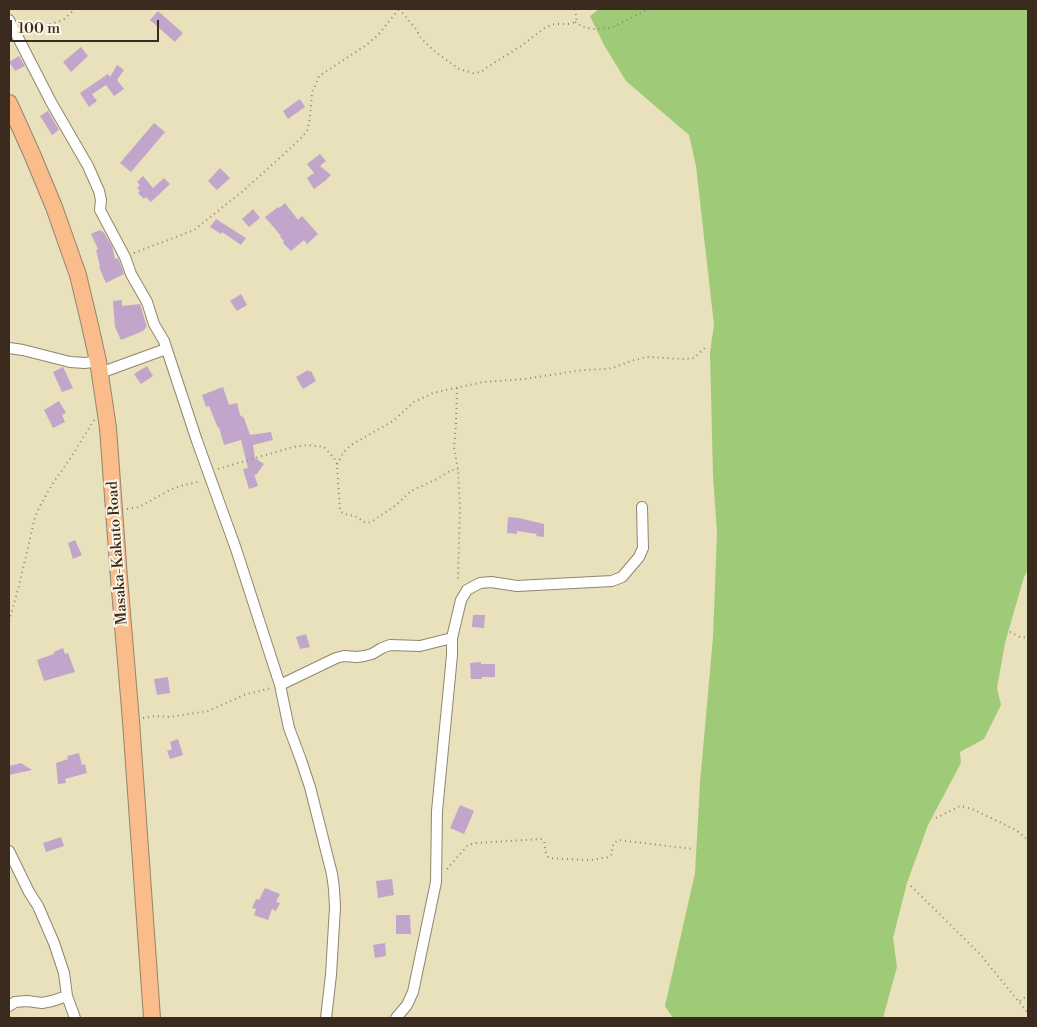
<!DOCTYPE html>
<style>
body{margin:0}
#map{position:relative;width:1037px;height:1027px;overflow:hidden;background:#e9e0bc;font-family:"Libre Bodoni",serif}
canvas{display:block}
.frame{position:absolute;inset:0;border:10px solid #3b2a1e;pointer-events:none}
.scale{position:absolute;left:10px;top:20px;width:149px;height:22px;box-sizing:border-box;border:2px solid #3b2a1e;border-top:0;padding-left:6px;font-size:15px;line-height:18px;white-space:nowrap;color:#3b2a1e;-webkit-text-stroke:4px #fcf5e5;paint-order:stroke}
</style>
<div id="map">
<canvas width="1037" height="1027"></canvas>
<div class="frame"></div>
<div class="scale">100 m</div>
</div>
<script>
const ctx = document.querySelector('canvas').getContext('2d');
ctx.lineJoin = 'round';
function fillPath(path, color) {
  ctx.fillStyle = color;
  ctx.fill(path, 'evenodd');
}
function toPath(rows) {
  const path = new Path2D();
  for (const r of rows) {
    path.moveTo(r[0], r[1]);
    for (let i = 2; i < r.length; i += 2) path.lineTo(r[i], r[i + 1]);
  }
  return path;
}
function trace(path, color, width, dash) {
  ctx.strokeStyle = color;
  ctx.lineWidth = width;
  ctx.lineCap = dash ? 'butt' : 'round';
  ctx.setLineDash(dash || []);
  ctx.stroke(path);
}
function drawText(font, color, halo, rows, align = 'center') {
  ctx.font = font + ' "Libre Bodoni",serif';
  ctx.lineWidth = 4;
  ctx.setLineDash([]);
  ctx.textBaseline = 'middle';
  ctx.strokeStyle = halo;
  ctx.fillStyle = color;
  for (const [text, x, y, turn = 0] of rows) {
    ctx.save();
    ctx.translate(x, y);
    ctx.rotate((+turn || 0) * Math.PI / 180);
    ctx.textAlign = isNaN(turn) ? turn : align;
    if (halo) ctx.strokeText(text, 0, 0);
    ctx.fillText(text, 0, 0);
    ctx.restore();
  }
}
fillPath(toPath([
 [599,9,1028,9,1028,570,1024,577,1005,643,997,688,1001,705,984,739,960,752,961,763,928,825,907,883,893,938,897,967,883,1018,673,1018,665,1006,695,873,700,783,713,637,717,533,713,475,710,352,714,325,696,166,689,135,626,81,604,45,590,16]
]), '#9fcb78');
fillPath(toPath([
 [158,11,183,33,175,42,150,20],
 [81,47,88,56,71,72,63,62],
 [19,56,25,66,15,71,9,62],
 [117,65,124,70,117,80,124,89,114,96,106,85,92,94,97,101,89,107,80,93,108,74,110,77],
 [300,99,305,107,288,119,283,111],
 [48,111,59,130,52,135,40,116],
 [154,123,165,132,131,172,120,163],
 [320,154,326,161,320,166,331,175,325,181,314,189,307,178,314,173,307,164],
 [220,168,230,178,217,190,208,181],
 [143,176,153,188,164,178,170,184,151,202,146,197,144,199,138,193,140,191,137,188,140,185,137,182],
 [285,203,298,220,302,216,318,234,307,244,304,240,291,251,283,243,284,241,280,237,281,236,265,217,278,207,279,208],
 [253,209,260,218,249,227,242,219],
 [216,219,246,238,241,245,222,232,221,234,210,227],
 [100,230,104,233,112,246,115,259,118,258,119,260,124,274,106,283,99,267,100,266,96,250,98,249,91,234],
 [241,294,247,305,237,311,230,301],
 [122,300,122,306,140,304,146,324,147,326,143,331,121,340,115,327,113,301],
 [147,366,153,376,141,384,134,374],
 [63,367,73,388,62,392,53,372],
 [308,370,309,372,311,371,316,381,303,389,296,377],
 [223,387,229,405,237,403,240,415,244,418,250,435,271,432,273,440,253,445,255,458,264,464,256,475,254,474,258,486,249,489,243,469,248,468,241,440,224,445,219,427,218,428,209,406,206,407,202,395],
 [59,401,66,413,62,415,65,422,53,428,44,410],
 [508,517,519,518,544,524,544,537,536,536,537,534,517,531,517,534,507,533],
 [75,540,82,555,73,559,68,543],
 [473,615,485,615,484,628,472,627],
 [306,634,310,647,300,649,296,637],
 [63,648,65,654,68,653,75,672,44,681,37,660,54,654,54,652],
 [481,662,481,664,495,664,495,677,482,677,482,679,471,679,470,663],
 [168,677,170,693,157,695,154,679],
 [178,739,183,755,170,759,167,751,172,749,170,742],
 [79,753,82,765,85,764,87,773,65,779,66,783,58,784,56,763,68,759,67,756],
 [21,763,32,770,9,775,9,766],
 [460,805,474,811,464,834,450,828],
 [61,837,64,846,46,852,43,843],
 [392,879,394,895,378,898,376,881],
 [265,888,280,894,276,902,280,903,276,911,272,909,268,920,254,915,256,909,252,908,256,899,259,900],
 [396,915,410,915,411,934,396,934],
 [385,943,386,956,375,958,373,945]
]), '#c2a5ca');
const minor = toPath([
 [9,20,51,102,88,166,99,191,101,200,100,210,125,257,131,274,147,302,154,324,164,341,197,441,236,549,280,685,289,728,301,760,310,787,332,874,334,889,335,907,331,975,326,1018],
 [9,348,23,350,70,362,85,363,98,361],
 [100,373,166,349],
 [280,685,336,658,344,656,357,657,364,656,372,654,382,648,390,645,420,646,452,638],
 [9,851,29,892,38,906,54,943,64,973,67,996,75,1018],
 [9,1006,15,1002,27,1001,42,1003,52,1001,67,996],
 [396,1018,407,1005,413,992,436,882,437,811,452,655,452,638,461,600,467,590,480,583,491,582,517,586,612,581,622,577,639,557,643,548,642,507]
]);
const trunk = toPath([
 [9,103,32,154,54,207,78,275,89,321,98,361,108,428,119,578,131,721,152,1018]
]);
trace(minor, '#92856d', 12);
trace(trunk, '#92856d', 18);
trace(toPath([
 [399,9,416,29,421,38,434,51,459,69,473,73,481,72,489,66,521,46,546,27,555,24,570,24,575,22,577,18,574,9],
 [575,22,583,27,593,29,611,28,648,9],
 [26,32,63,20,75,9],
 [134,253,194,230,243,191,284,154,302,137,307,131,310,118,312,93,319,76,365,46,378,35,399,9],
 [457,388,456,425,454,447,458,470,460,508,458,578,462,580],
 [337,464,344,452,351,445,393,421,414,402,433,393,483,382,524,379,583,370,607,369,615,367,634,360,647,357,684,359,694,358,707,346],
 [218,469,293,447,307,445,324,447,334,458,337,464,340,511,344,514,355,516,366,523,371,522,395,506,411,491,437,479,451,470,458,470],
 [127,509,139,507,170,490,180,486,201,481],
 [9,621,19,586,35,517,39,508,53,483,70,459,94,420],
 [1010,632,1020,637,1028,638],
 [143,718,155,716,170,717,208,711,244,695,271,688],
 [936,818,960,806,972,809,1016,830,1028,840],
 [447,869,468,845,476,843,541,839,544,841,546,854,549,858,585,860,592,860,609,857,612,854,612,848,614,843,618,840,694,849],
 [911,886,980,954,1028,1013],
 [1020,1001,1028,995]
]), '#92856d', 2, [1, 4]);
trace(minor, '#fff', 10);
trace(trunk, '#fabc8b', 16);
drawText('15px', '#3b2a1e', '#fcf5e5', [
 ["Masaka-Kakuto Road",118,553,-94]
]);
</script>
